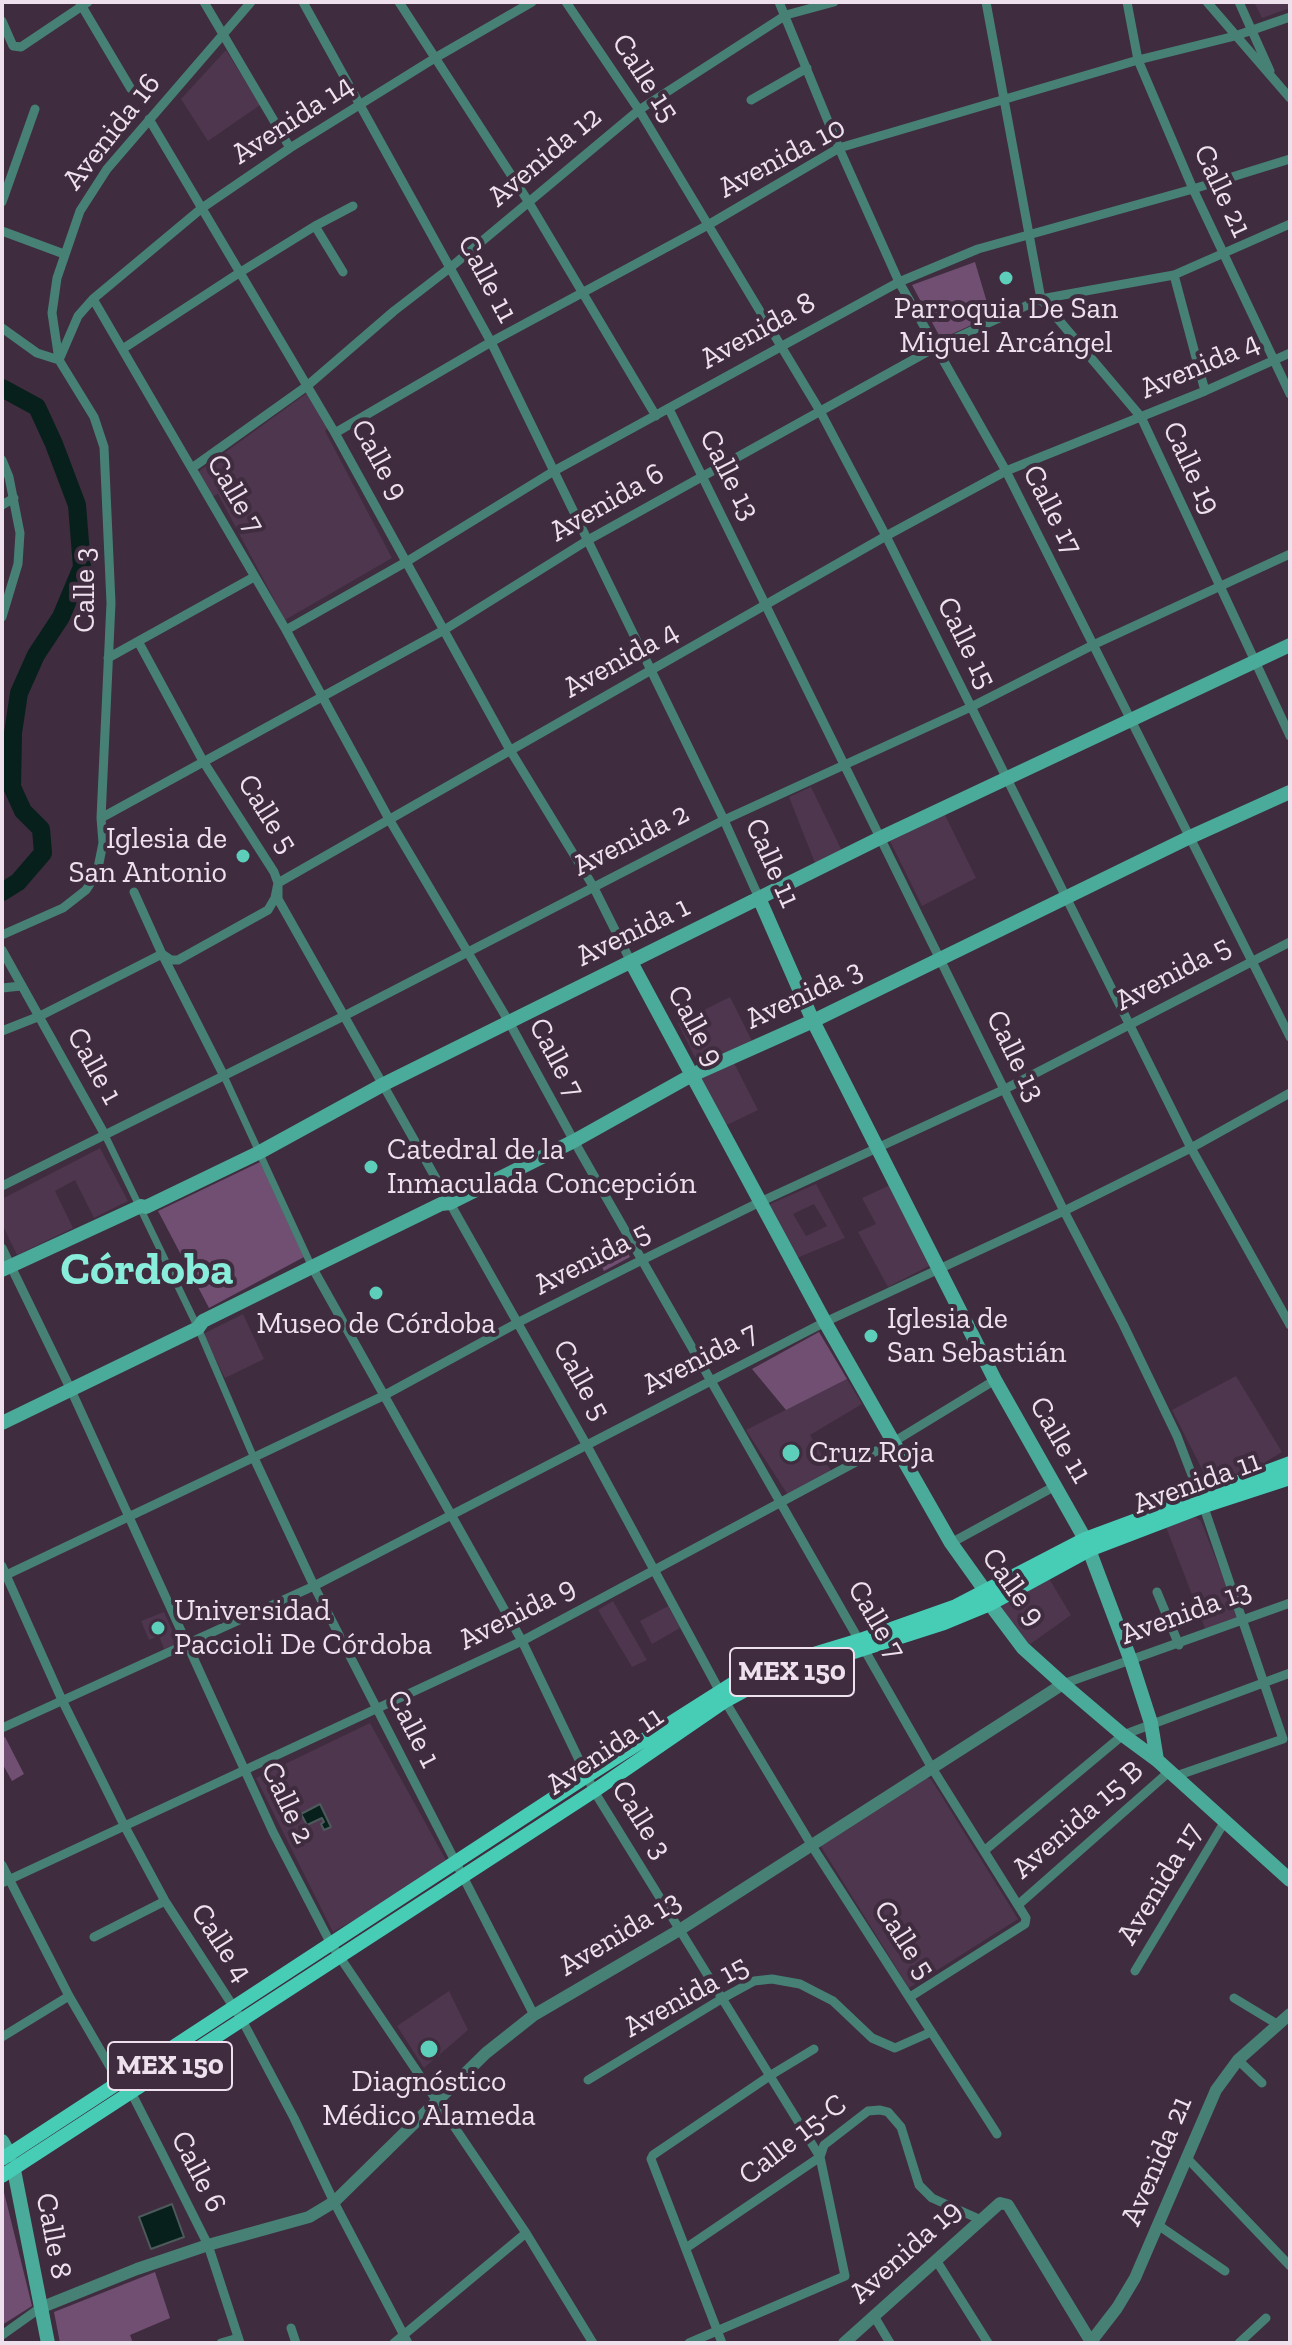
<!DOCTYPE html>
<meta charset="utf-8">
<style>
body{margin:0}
#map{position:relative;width:1292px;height:2345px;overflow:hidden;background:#3f2c3f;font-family:"Zilla Slab",serif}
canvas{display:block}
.frame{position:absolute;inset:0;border:4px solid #eee1ed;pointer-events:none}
</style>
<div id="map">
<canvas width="1292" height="2345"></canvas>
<div class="frame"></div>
</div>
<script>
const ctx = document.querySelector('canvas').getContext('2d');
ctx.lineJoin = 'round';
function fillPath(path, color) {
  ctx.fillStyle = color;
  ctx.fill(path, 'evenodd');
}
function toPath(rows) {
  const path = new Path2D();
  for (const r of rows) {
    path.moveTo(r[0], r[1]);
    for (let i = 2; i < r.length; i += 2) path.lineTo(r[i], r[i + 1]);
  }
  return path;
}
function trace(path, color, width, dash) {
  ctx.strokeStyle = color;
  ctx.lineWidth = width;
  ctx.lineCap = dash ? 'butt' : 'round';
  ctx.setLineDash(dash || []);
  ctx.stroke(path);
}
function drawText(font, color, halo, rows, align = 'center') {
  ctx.font = font + ' "Zilla Slab",serif';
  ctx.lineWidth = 8;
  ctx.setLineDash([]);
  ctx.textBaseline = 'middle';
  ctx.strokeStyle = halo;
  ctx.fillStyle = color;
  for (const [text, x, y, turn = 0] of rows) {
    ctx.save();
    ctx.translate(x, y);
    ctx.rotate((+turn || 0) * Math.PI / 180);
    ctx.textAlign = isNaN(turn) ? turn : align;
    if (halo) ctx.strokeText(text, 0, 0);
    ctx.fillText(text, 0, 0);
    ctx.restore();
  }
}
fillPath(toPath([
 [1254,2,1290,2,1290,8,1262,18],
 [226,50,260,105,208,141,181,99],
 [307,393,328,428,325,431,392,558,285,620,218,494,212,497,198,472],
 [811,787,842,851,815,863,789,797],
 [945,815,976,878,922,906,890,841],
 [730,997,752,1041,699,1066,678,1023],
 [734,1063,758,1110,725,1126,699,1078],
 [100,1148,128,1201,94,1218,75,1180,55,1191,73,1228,17,1255,2,1224,2,1199],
 [816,1184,845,1238,797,1258,768,1205],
 [814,1204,827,1226,806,1236,793,1214],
 [890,1185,931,1265,888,1287,858,1232,876,1224,862,1198],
 [243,1314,264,1359,225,1378,203,1334],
 [1236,1376,1282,1452,1264,1463,1210,1485,1172,1410],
 [847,1379,862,1404,810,1435,832,1472,788,1495,746,1430],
 [1195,1517,1201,1521,1239,1618,1206,1631,1166,1527],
 [1048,1577,1071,1615,1029,1645,1000,1607],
 [613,1601,647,1660,632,1667,598,1610],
 [668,1606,680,1628,652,1644,640,1621],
 [164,1612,178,1643,164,1649,159,1636,149,1640,141,1621],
 [370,1723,447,1862,400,1894,333,1932,256,1778],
 [923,1777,931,1779,1018,1919,909,1988,820,1845],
 [449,1991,468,2030,424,2068,397,2026]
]), '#4e364e');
fillPath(toPath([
 [975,262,991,316,941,339,912,285],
 [260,1162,304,1257,209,1308,158,1211],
 [619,1237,630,1257,604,1271,593,1250],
 [819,1332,847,1379,786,1410,752,1369],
 [5,1737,24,1774,12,1781,2,1763,2,1738],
 [2,2184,32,2306,2,2325],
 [155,2272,170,2318,130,2335,133,2343,60,2343,54,2312]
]), '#714f72');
const water = toPath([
 [320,1804,331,1827,324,1830,321,1824,324,1822,322,1818,307,1825,301,1814,320,1804],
 [172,2204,184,2237,151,2249,139,2217,172,2204]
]);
fillPath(water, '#08201c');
trace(water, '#4d5a5b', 2);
trace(toPath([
 [2,388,37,407,54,444,77,505,82,567,61,617,36,655,19,693,13,733,12,787,23,811,41,829,43,853,18,882,2,892]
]), '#08201c', 18);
trace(toPath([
 [224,1076,312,1267],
 [105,1135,198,1328,254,1458]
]), '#478075', 7);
trace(toPath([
 [204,2,290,148],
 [303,2,491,342,724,820,759,898],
 [399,2,528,201,656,416],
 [566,2,639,110,820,411,886,536,1191,1148,1290,1325],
 [779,2,839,148,899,282,1006,471,1290,1037],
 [986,2,1041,299,1141,417,1290,736],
 [1127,2,1138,60,1193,189,1290,394],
 [1207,2,1290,98],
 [1239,2,1270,71],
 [80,3,131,89],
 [2,21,13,46,21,47,88,2],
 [751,100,807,68],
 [149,119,335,433,510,750,593,886,631,962],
 [2,202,35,109],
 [315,226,343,272],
 [2,231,64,254],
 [1174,275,1205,391],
 [93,299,286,630,389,819,509,1022,574,1141,932,1768,1026,1918,1025,1924,910,1997],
 [2,328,37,353,59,360],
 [124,348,239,273,315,226,353,206],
 [59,360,78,316,93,299,202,208,290,148,435,58,532,2],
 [669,409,1064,1211,1123,1324,1177,1436,1200,1496,1283,1739,1176,1776],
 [335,433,491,342,708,225,839,148,1138,60,1235,36,1290,17],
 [2,460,9,477,20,533,18,564,2,617],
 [192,468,307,386,394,311,451,267,639,110,786,15,834,2],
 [2,505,14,498],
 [286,630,406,562,554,471,899,282,978,249,1193,189,1290,159],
 [139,643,203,761,274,872,278,883,278,899,586,1444,725,1701,812,1846,997,2134],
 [108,658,254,577],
 [101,818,444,630,588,540,936,347,1041,299,1174,275,1290,224],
 [134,892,162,954,224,1076],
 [2,935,63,908,86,890,97,873,103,843,101,818,111,603,104,447,94,417,59,360,52,313,57,278,80,211,107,169,251,2],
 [2,950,105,1135],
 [2,988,21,986],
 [2,1031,40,1016,162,954,171,960,178,960,268,910,275,898,278,883,886,536,1006,471,1205,391,1290,353],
 [2,1186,346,1015,724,820,971,707,1093,645,1290,554],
 [2,1248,71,1390,273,1832,331,1944,526,2233,593,2343],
 [312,1267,522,1641,594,1791,820,2157,845,2276,689,2343],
 [254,1458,314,1586,534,2015],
 [951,1543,1057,1485],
 [2,1566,62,1700,124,1825,165,1901,242,2020,294,2118,334,2202,408,2343],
 [2,1577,383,1396,519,1322,642,1260,760,1202,1005,1089,1290,942],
 [1157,1592,1179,1645],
 [1063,1684,1290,1603],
 [2,1728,314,1586,825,1322,1064,1211,1191,1148,1290,1093],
 [984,1851,1123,1735,1290,1673],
 [2,1865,69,1996,120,2084,131,2092,162,2153,208,2245,240,2343],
 [2,1883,522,1641,895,1441,995,1380],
 [1018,1905,1170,1771],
 [94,1937,165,1901],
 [1135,1971,1225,1821],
 [1234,1998,1277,2024],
 [2,2037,69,1996],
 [1238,2060,1262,2083],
 [588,2080,723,1998,754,1981,772,1979,800,1984,833,2001,872,2038,895,2048,931,2032],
 [1186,2157,1290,2266],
 [1158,2225,1225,2271],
 [686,2248,820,2157,824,2145,868,2111,880,2110,888,2112,901,2127,919,2185,932,2198,979,2219],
 [936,2260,988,2343],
 [874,2316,890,2343],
 [291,2328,296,2343],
 [2,2335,40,2308],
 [221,2343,238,2338],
 [394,2343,526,2233],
 [722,2343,651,2159,653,2155,771,2075,814,2049],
 [1239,2343,1266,2318]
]), '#478075', 9);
trace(toPath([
 [40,2308,137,2269,208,2245,309,2217,334,2202,486,2053,534,2015,681,1929,1063,1684],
 [844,2343,1000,2203,1008,2205,1091,2342],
 [1090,2343,1117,2308,1135,2278,1216,2090,1238,2060,1290,2014]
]), '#478075', 12);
trace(toPath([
 [759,898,813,1021,953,1297,995,1380,1085,1539,1131,1661,1151,1723,1157,1760],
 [631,962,825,1322,951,1543,986,1592,990,1604,1023,1648,1063,1684,1123,1735,1157,1760,1290,1880],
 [2,1270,141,1206,146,1207,260,1152,384,1084,880,838,1290,645],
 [2,1423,198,1328,203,1321,312,1267,441,1204,450,1203,574,1141,692,1075,813,1021,1188,838,1290,792],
 [2,2141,10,2155],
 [14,2170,48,2343]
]), '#4aab9a', 14);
trace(toPath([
 [2,2159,587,1776,748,1674,860,1640,956,1606,1085,1539,1290,1463],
 [2,2176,594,1791,725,1701,760,1682,944,1623,990,1604,1089,1550,1204,1506,1290,1478]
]), '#47ccb6', 14);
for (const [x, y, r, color] of [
 [1006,278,8,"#5cceba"],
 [243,856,8,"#5cceba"],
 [371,1167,8,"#5cceba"],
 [376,1293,8,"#5cceba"],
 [871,1336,8,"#5cceba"],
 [791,1453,10,"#5cceba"],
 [158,1628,8,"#5cceba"],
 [429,2049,10,"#5cceba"]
]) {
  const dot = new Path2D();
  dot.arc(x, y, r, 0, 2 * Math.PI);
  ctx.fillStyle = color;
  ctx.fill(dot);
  trace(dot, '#3f2c3f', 3);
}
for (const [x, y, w] of [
 [792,1672,124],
 [170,2066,124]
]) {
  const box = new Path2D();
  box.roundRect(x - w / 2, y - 24, w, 48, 6);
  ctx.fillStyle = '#3f2c3f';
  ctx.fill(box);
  trace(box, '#eee1ed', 2);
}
drawText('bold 28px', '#eee1ed', null, [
 ["MEX 150",792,1672],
 ["MEX 150",170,2066]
]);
drawText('30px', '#eee1ed', '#3f2c3f', [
 ["Calle 15",645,78,57],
 ["Avenida 14",293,120,-33],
 ["Avenida 16",112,132,-52],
 ["Avenida 12",545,157,-40],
 ["Avenida 10",782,158,-28],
 ["Calle 21",1222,191,65],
 ["Calle 11",487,279,62],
 ["Avenida 8",758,331,-29],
 ["Avenida 4",1200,366,-23],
 ["Calle 9",379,460,61],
 ["Calle 19",1191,468,65],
 ["Calle 13",729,475,63],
 ["Calle 7",235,494,60],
 ["Avenida 6",607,503,-30],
 ["Calle 17",1052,510,63],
 ["Calle 3",85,590,-90],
 ["Calle 15",966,643,64],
 ["Avenida 4",621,660,-29],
 ["Calle 5",267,814,58],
 ["Avenida 2",631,840,-27],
 ["Calle 11",772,863,66],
 ["Avenida 1",633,932,-26],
 ["Avenida 5",1173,974,-28],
 ["Avenida 3",804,995,-25],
 ["Calle 9",695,1026,62],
 ["Calle 13",1015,1056,64],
 ["Calle 7",556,1058,62],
 ["Calle 1",94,1066,61],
 ["Avenida 5",592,1259,-27],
 ["Avenida 7",700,1359,-27],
 ["Calle 5",581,1380,61],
 ["Calle 11",1060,1440,60],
 ["Avenida 11",1197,1483,-20],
 ["Calle 9",1013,1587,55],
 ["Avenida 13",1186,1613,-20],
 ["Avenida 9",517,1614,-27],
 ["Calle 7",876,1620,60],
 ["Calle 1",413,1729,63],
 ["Avenida 11",605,1751,-34],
 ["Calle 2",287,1803,65],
 ["Calle 3",641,1820,58],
 ["Avenida 15 B",1078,1820,-41],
 ["Avenida 17",1160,1884,-59],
 ["Avenida 13",620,1934,-31],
 ["Calle 5",904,1940,57],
 ["Calle 4",221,1943,57],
 ["Avenida 15",686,1997,-29],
 ["Calle 15-C",793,2140,-38],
 ["Avenida 21",1157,2161,-67],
 ["Calle 6",198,2172,63],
 ["Calle 8",53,2236,79],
 ["Avenida 19",906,2252,-42]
]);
drawText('30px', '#eee1ed', '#3f2c3f', [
 ["Parroquia De San",1006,309,"center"],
 ["Miguel Arcángel",1006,343,"center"],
 ["Iglesia de",227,839,"right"],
 ["San Antonio",227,873,"right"],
 ["Catedral de la",387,1150],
 ["Inmaculada Concepción",387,1184],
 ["Iglesia de",887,1319],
 ["San Sebastián",887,1353],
 ["Museo de Córdoba",376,1324,"center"],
 ["Cruz Roja",809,1453],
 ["Universidad",174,1611],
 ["Paccioli De Córdoba",174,1645],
 ["Diagnóstico",429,2082,"center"],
 ["Médico Alameda",429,2116,"center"]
], 'left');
drawText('bold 46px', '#88edda', '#3f2c3f', [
 ["Córdoba",147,1271]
]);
</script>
